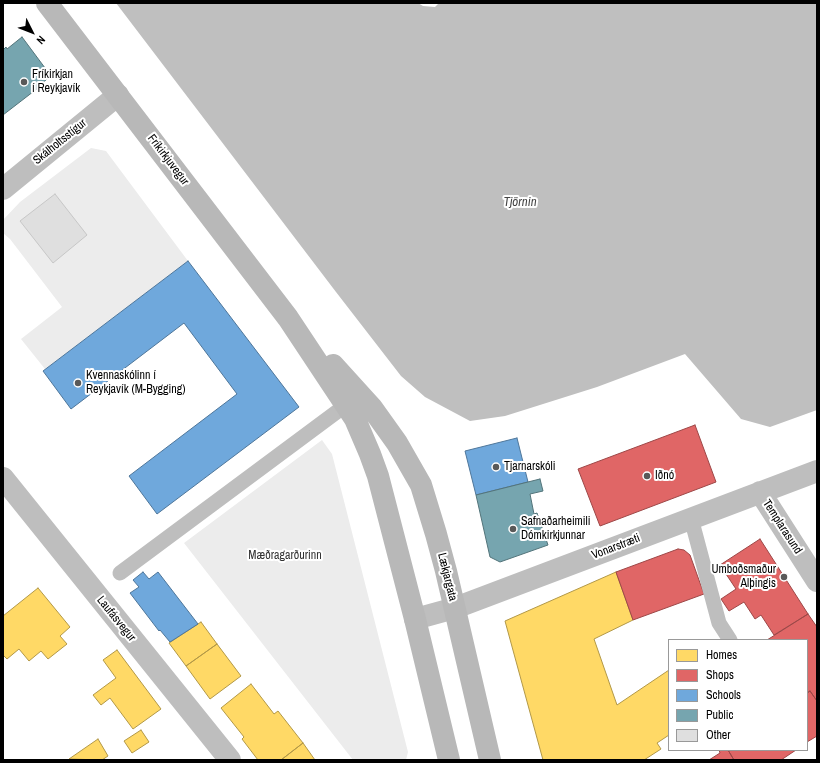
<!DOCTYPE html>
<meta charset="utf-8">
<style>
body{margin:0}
#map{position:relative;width:820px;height:763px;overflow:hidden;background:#fff;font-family:"Archivo Narrow",sans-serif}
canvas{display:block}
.frame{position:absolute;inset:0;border:4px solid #000;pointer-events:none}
.legend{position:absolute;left:668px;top:639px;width:140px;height:112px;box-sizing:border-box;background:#fff;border:1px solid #999;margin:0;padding:5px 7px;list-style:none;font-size:12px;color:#000}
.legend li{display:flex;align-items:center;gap:8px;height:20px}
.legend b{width:20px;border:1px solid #999}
.north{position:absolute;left:12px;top:12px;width:40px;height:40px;-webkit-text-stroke:3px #fff;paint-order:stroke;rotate:132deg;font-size:11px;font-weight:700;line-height:16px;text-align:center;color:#000}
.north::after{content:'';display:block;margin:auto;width:14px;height:18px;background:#000;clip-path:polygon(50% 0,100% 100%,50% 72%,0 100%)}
</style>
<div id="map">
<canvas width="820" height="763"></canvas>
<div class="frame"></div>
<ul class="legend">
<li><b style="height:11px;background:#ffd966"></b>Homes</li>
<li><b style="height:11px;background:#e06666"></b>Shops</li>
<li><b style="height:11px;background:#6fa8dc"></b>Schools</li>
<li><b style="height:11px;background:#76a5af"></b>Public</li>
<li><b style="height:11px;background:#dfdfdf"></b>Other</li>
</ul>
<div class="north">N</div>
</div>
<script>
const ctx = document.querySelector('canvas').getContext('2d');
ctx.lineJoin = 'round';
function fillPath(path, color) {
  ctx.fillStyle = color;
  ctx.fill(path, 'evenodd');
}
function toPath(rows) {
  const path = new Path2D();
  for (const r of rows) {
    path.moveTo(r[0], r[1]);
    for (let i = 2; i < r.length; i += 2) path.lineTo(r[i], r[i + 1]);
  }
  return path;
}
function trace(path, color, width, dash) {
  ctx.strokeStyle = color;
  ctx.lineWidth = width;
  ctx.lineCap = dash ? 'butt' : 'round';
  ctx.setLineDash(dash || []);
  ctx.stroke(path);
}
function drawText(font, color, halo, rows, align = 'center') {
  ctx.font = font + ' "Archivo Narrow",sans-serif';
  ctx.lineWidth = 4;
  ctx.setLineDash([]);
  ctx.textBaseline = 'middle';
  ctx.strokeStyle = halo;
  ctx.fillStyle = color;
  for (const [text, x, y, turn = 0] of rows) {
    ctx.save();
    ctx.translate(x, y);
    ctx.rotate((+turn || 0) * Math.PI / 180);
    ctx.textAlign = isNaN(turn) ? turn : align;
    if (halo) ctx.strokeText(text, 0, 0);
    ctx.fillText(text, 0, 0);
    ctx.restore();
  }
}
fillPath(toPath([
 [91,148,106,151,188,261,45,369,21,339,62,307,10,239,3,233,3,220,20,202],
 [322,440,332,454,408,752,406,760,353,760,184,543]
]), '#ececec');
fillPath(toPath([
 [116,3,418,3,423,6,435,7,439,3,817,3,817,410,770,427,741,419,685,354,597,387,505,416,470,421,425,397,401,376,336,292]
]), '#bfbfbf');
const homes = toPath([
 [616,572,633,620,594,639,617,705,669,670,669,735,657,743,661,749,644,760,543,760,505,621,616,572],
 [38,588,70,627,60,636,67,644,48,659,41,651,29,661,19,649,7,659,3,655,3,616,38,588],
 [201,622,217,644,186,666,169,643,201,622],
 [217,644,241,676,210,699,186,666,217,644],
 [117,650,161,709,133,729,110,698,101,705,93,695,116,678,103,660,117,650],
 [251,684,274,714,278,711,303,743,281,760,258,760,242,739,244,737,221,708,251,684],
 [141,730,149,742,132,753,124,741,141,730],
 [98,739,108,756,102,760,69,759,98,739],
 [303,743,315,760,281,760,303,743]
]);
fillPath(homes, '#ffd966');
trace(homes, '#b29847', 1);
const shops = toPath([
 [695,425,716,482,600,526,578,469,695,425],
 [760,539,808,614,774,635,761,615,755,619,744,602,729,611,721,599,736,589,720,565,760,539],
 [678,549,684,550,690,555,704,594,633,620,616,572,678,549],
 [808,614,817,627,817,701,810,691,807,693,807,640,767,640,808,614],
 [810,691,817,701,817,736,807,742,807,693,810,691],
 [719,750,728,750,734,760,709,760,720,753,719,750],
 [728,750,796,750,781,760,734,760,728,750]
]);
fillPath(shops, '#e06666');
trace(shops, '#9d4747', 1);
const schools = toPath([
 [188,261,299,407,157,514,129,476,237,394,184,323,71,409,43,371,188,261],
 [517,438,528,482,476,495,465,451,517,438],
 [143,572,149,579,158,572,198,624,170,642,160,630,159,631,130,593,139,587,133,580,143,572]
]);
fillPath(schools, '#6fa8dc');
trace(schools, '#4e769a', 1);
const public = toPath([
 [22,37,51,76,37,87,38,88,3,115,3,50,6,47,7,49,22,37],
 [540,479,543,491,530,494,534,514,537,513,548,545,500,562,490,557,476,495,540,479]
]);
fillPath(public, '#76a5af');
trace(public, '#53747a', 1);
const building = toPath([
 [55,194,87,235,53,263,20,221,55,194]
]);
fillPath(building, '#dfdfdf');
trace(building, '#c7c7c7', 1);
trace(toPath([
 [691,518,719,623,730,640],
 [120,573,346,405]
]), '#bebebe', 15);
trace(toPath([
 [3,189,118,95],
 [3,478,230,760],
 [760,492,817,581],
 [415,619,455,608,817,471]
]), '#bebebe', 22);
trace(toPath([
 [47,3,288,318,355,419,370,454,378,476,415,619,449,760],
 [333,365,372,408,397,443,421,485,436,534,446,571,490,760]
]), '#b8b8b8', 22);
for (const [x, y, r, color] of [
 [24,82,4,"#595959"],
 [78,383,4,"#595959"],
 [496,467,4,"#595959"],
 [647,476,4,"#595959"],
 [513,529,4,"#595959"],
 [784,577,4,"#595959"]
]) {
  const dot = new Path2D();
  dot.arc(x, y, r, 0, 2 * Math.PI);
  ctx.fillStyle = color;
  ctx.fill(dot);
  trace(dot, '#fff', 1.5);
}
drawText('12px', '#000', '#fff', [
 ["Fríkirkjan",32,75],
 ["í Reykjavík",32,89],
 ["Kvennaskólinn í",86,376],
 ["Reykjavík (M-Bygging)",86,390],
 ["Tjarnarskóli",504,467],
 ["Iðnó",655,476],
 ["Safnaðarheimili",521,522],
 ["Dómkirkjunnar",521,536],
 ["Umboðsmaður",776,570,"right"],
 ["Alþingis",776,584,"right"]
], 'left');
drawText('12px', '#000', '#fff', [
 ["Skálholtsstígur",60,142,-39],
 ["Fríkirkjuvegur",168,160,53],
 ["Templarasund",782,527,57],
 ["Vonarstræti",616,547,-21],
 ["Lækjargata",447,577,76],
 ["Laufásvegur",116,619,51]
]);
drawText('12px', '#333', '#fff', [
 ["Mæðragarðurinn",285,556]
]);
drawText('italic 13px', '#444', '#fff', [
 ["Tjörnin",520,203]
]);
</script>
